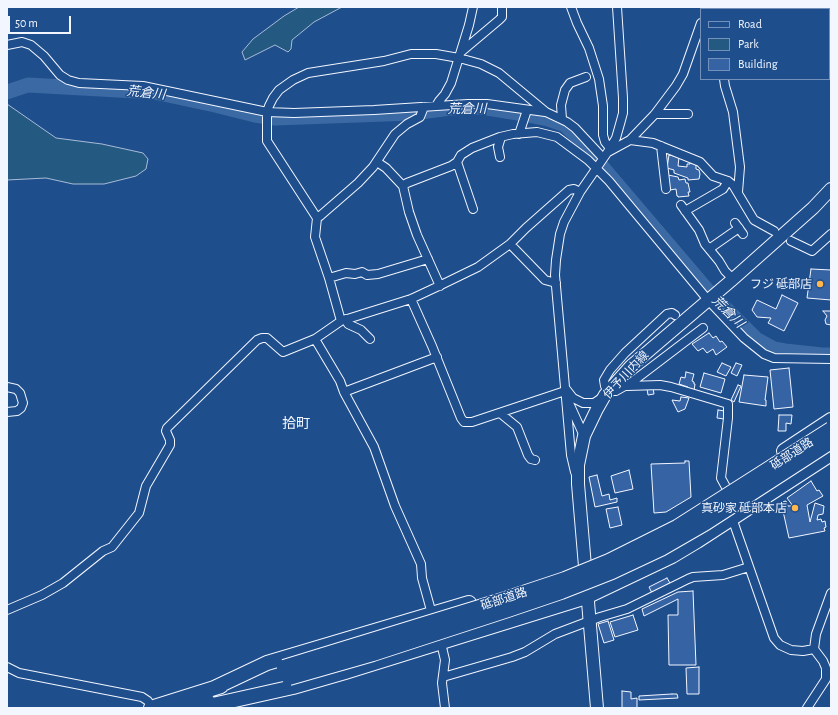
<!DOCTYPE html>
<meta charset="utf-8">
<style>
body{margin:0}
#map{position:relative;width:838px;height:715px;overflow:hidden;background:#1f4e8c;font-family:"Alegreya Sans",sans-serif}
canvas{display:block}
.frame{position:absolute;inset:0;border:8px solid #f2f6ff;pointer-events:none}
.legend{position:absolute;left:700px;top:8px;width:130px;height:72px;box-sizing:border-box;background:#1f4e8c;border:1px solid #7391ba;margin:0;padding:5px 7px;list-style:none;font-size:12px;color:#f2f6ff}
.legend li{display:flex;align-items:center;gap:8px;height:20px}
.legend b{width:20px;border:1px solid #7391ba}
.scale{position:absolute;left:8px;top:16px;width:63px;height:18px;box-sizing:border-box;border:2px solid #f2f6ff;border-top:0;padding-left:5px;font-size:12px;line-height:14px;white-space:nowrap;color:#f2f6ff;-webkit-text-stroke:3px #1f4e8c;paint-order:stroke}
</style>
<div id="map">
<canvas width="838" height="715"></canvas>
<div class="frame"></div>
<ul class="legend">
<li><b style="height:5px;background:#1f4e8c"></b>Road</li>
<li><b style="height:11px;background:#245a82"></b>Park</li>
<li><b style="height:11px;background:#3563a3"></b>Building</li>
</ul>
<div class="scale">50 m</div>
</div>
<script>
const ctx = document.querySelector('canvas').getContext('2d');
ctx.lineJoin = 'round';
function fillPath(path, color) {
  ctx.fillStyle = color;
  ctx.fill(path, 'evenodd');
}
function toPath(rows) {
  const path = new Path2D();
  for (const r of rows) {
    path.moveTo(r[0], r[1]);
    for (let i = 2; i < r.length; i += 2) path.lineTo(r[i], r[i + 1]);
  }
  return path;
}
function trace(path, color, width, dash) {
  ctx.strokeStyle = color;
  ctx.lineWidth = width;
  ctx.lineCap = dash ? 'butt' : 'round';
  ctx.setLineDash(dash || []);
  ctx.stroke(path);
}
function drawText(font, color, halo, rows, align = 'center') {
  ctx.font = font + ' "Alegreya Sans","Noto Sans JP",sans-serif';
  ctx.lineWidth = 3;
  ctx.setLineDash([]);
  ctx.textBaseline = 'middle';
  ctx.strokeStyle = halo;
  ctx.fillStyle = color;
  for (const [text, x, y, turn = 0] of rows) {
    ctx.save();
    ctx.translate(x, y);
    ctx.rotate((+turn || 0) * Math.PI / 180);
    ctx.textAlign = isNaN(turn) ? turn : align;
    if (halo) ctx.strokeText(text, 0, 0);
    ctx.fillText(text, 0, 0);
    ctx.restore();
  }
}
const green = toPath([
 [299,7,342,7,314,22,292,40,291,49,288,52,275,45,245,60,242,52,253,39,284,16,299,7],
 [7,104,56,138,102,144,143,153,148,159,146,169,136,176,104,184,73,184,46,178,7,180,7,104]
]);
fillPath(green, '#245a82');
trace(green, '#a8bbd7', 1);
trace(toPath([
 [7,92,28,85,154,92,215,105,255,115,275,118,412,113,451,108,481,107,518,113,548,119,565,125,584,143,604,169,708,291,756,339,774,349,785,351,822,355,831,355]
]), '#3b69a3', 15);
const building = toPath([
 [669,155,679,157,678,166,687,167,687,164,690,164,690,163,696,163,696,169,699,170,700,174,699,179,688,180,688,178,674,173,674,170,667,168,669,155],
 [668,175,678,177,679,180,685,179,686,183,688,183,690,192,688,192,689,196,678,197,678,196,677,196,676,189,670,190,668,175],
 [811,269,831,270,831,300,807,298,811,269],
 [782,295,798,303,784,331,768,323,771,318,757,317,752,310,757,300,776,309,782,295],
 [823,311,831,311,831,325,826,324,825,320,827,316,823,311],
 [709,333,713,338,716,336,720,342,722,341,727,347,716,355,713,349,707,353,703,348,698,351,692,344,709,333],
 [722,363,731,367,726,376,717,372,722,363],
 [736,363,742,365,737,376,731,373,736,363],
 [789,368,793,407,774,409,770,370,789,368],
 [686,372,694,374,692,381,694,382,694,384,695,384,694,391,688,389,688,387,679,384,681,377,685,378,686,372],
 [704,373,725,379,721,393,700,387,704,373],
 [744,375,768,377,765,400,766,400,766,406,739,402,744,375],
 [738,385,741,386,734,402,731,400,738,385],
 [653,388,654,394,648,395,647,389,653,388],
 [681,397,689,398,685,409,678,412,672,400,680,401,681,397],
 [718,410,725,411,724,419,717,418,718,410],
 [779,415,792,415,791,424,786,423,786,431,778,431,779,415],
 [685,461,689,461,691,497,666,512,654,513,651,464,685,463,685,461],
 [629,470,633,489,615,493,611,476,629,470],
 [597,475,602,496,609,494,610,500,617,498,617,502,595,507,589,477,597,475],
 [811,481,817,491,819,490,823,496,807,505,810,522,815,503,824,506,823,514,818,515,817,520,821,519,822,522,825,521,826,527,824,528,825,531,789,538,781,502,786,501,788,506,793,506,787,498,811,481],
 [618,507,622,525,610,528,606,509,618,507],
 [667,578,670,583,652,593,649,587,667,578],
 [693,591,696,665,669,665,668,615,678,615,678,599,644,616,642,609,678,592,693,591],
 [633,615,638,630,615,637,610,622,633,615],
 [608,621,614,640,604,643,598,624,608,621],
 [699,667,699,694,687,694,686,668,699,667],
 [622,691,631,692,631,699,637,698,637,708,622,708,622,691],
 [672,694,677,694,678,698,639,700,639,696,672,694]
]);
fillPath(building, '#3563a3');
trace(building, '#f2f6ff', 1);
const street = toPath([
 [571,7,577,23,589,48,599,79,603,106,603,135,605,142,610,148],
 [765,7,766,9],
 [707,9,707,7],
 [7,45,22,42,31,45,44,56,60,75,68,80,79,83,143,86,267,112,294,113,374,110,468,104,487,104,545,112],
 [461,52,499,20,502,17,502,7],
 [724,79,725,86,733,112,740,167,738,192],
 [436,106,439,101,445,94,451,83,469,25,473,7],
 [655,114,688,114],
 [562,119,561,105,565,90,570,83,586,77],
 [519,134,527,110],
 [630,140,653,143,700,162,713,176,728,181,733,185,754,220,774,231],
 [661,146,666,189],
 [608,152,630,140,655,114,676,86,683,74,701,23],
 [500,157,498,147,501,137],
 [377,162,386,168,403,186,409,212,417,235,440,286],
 [457,162,473,209],
 [403,186,407,183,451,166,457,162,461,155,472,148,500,137,513,134,537,132,557,137,588,160,609,181,708,300,744,338,764,354,774,358,831,359],
 [681,205,699,230,705,244,719,261,725,271,733,279],
 [685,211,723,189,728,181],
 [317,218,320,216,358,183,373,167,395,134,407,124,420,117,424,107],
 [735,223,743,234],
 [791,241,812,251,831,234],
 [510,244,545,280,556,283],
 [709,249,739,228],
 [329,278,346,273,355,274,362,272,367,275,378,274,428,259],
 [411,299,432,346,461,418,464,422,472,422,565,391],
 [675,315,672,313,667,314,625,353,610,370,604,380,605,386,609,391,616,391,632,382,703,328],
 [346,319,348,324,361,330,370,339],
 [341,321,329,278,315,237,317,218,267,141,267,112,269,106,273,98,279,90,293,80,308,73,384,61,411,54,436,54,459,58,481,64,499,73,546,112,567,122,575,128,603,158],
 [315,339,340,381,344,392,374,447,395,506,421,564,422,578,432,614],
 [627,386,660,385,671,387,728,404,728,418,721,478,727,489],
 [7,387,16,389,20,393,23,403,21,408,17,411,7,412],
 [566,389,573,398,583,403,594,403,603,397],
 [344,392,437,357],
 [569,403,584,436],
 [500,413,517,427,528,455,531,459,535,460],
 [575,472,571,455,565,387,555,275,556,260,560,234,564,222,580,192,607,153,616,138,620,124,623,113,623,98,617,7],
 [732,518,774,638,780,645,791,650,803,651,814,649],
 [7,610,42,595,63,583,103,551,112,547,139,513,146,486,170,445,170,440,166,431,167,428,257,340,262,338,267,338,283,352,315,339,341,321,411,299,441,285,478,267,510,244,526,228,569,190,574,189,580,192],
 [441,643,445,660,442,683,445,708],
 [7,667,19,673,142,697,148,701,151,708],
 [443,677,512,657,525,652,555,634,600,617,627,609,688,579,693,577,723,575,749,567],
 [807,708,826,679,826,668,823,661,814,649,816,634,831,593]
]);
const primary = toPath([
 [597,708,578,484,578,465,584,436,597,409,605,395,631,366,733,279,813,208,831,189]
]);
const highway = toPath([
 [784,451,831,420],
 [212,689,267,663,469,603],
 [151,708,221,686],
 [185,708,207,700],
 [199,708,293,687,345,672,586,597,672,556,697,541,831,454]
]);
trace(street, '#f2f6ff', 10);
trace(primary, '#f2f6ff', 14);
trace(highway, '#f2f6ff', 16);
trace(street, '#1f4e8c', 8);
trace(primary, '#1f4e8c', 12);
trace(highway, '#1f4e8c', 14);
const highwayBridge = toPath([
 [284,667,496,602,565,579,609,561,677,527,831,429],
 [289,678,373,654,508,610,561,592,612,572,661,549,706,523,831,442]
]);
trace(highwayBridge, '#f2f6ff', 16, []);
trace(highwayBridge, '#1f4e8c', 14);
for (const [x, y, r, color] of [
 [820,284,4,"#ffb74d"],
 [795,508,4,"#ffb74d"]
]) {
  const dot = new Path2D();
  dot.arc(x, y, r, 0, 2 * Math.PI);
  ctx.fillStyle = color;
  ctx.fill(dot);
  trace(dot, '#1f4e8c', 1.5);
}
drawText('12px', '#f2f6ff', '#1f4e8c', [
 ["フジ 砥部店",812,284],
 ["真砂家 砥部本店",787,508]
], 'right');
drawText('12px', '#f2f6ff', '#1f4e8c', [
 ["伊予川内線",626,375,-47],
 ["砥部道路",792,454,-33],
 ["砥部道路",504,599,-18]
]);
drawText('italic 13px', '#f2f6ff', '#1f4e8c', [
 ["荒倉川",146,93,6],
 ["荒倉川",467,109],
 ["荒倉川",728,312,45]
]);
drawText('14px', '#f2f6ff', '#1f4e8c', [
 ["拾町",296,424]
]);
</script>
